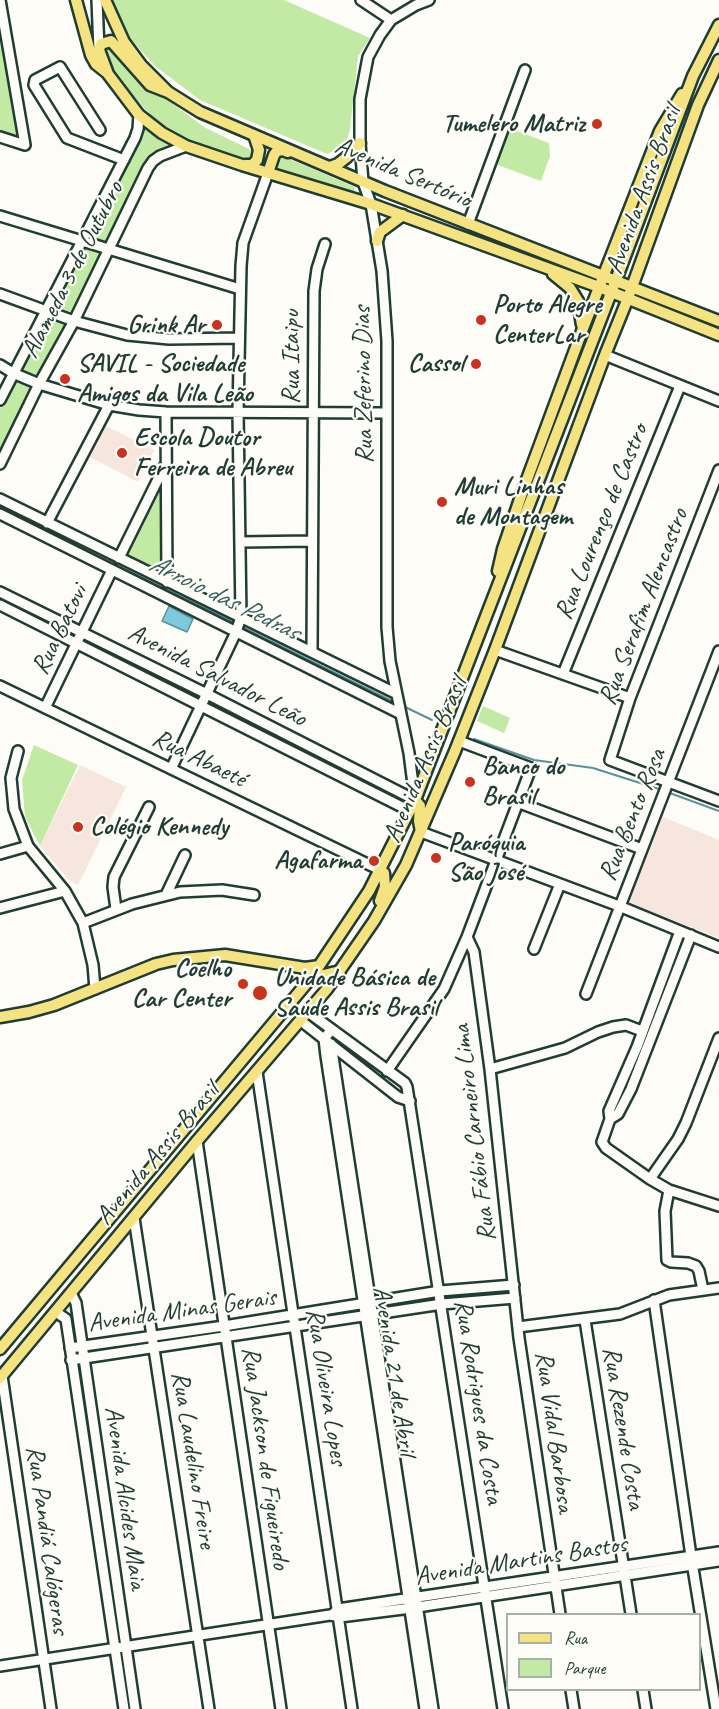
<!DOCTYPE html>
<meta charset="utf-8">
<style>
body{margin:0}
#map{position:relative;width:719px;height:1709px;overflow:hidden;background:#fdfcf7;font-family:Caveat,sans-serif}
canvas{display:block}
.legend{position:absolute;left:506px;top:1613px;width:195px;height:78px;box-sizing:border-box;background:#fdfcf7;border:2px solid #a4b0a9;margin:0;padding:8px 10px;list-style:none;font-size:18px;color:#1f3d34}
.legend li{display:flex;align-items:center;gap:12px;height:30px}
.legend b{width:30px;border:2px solid #a4b0a9}
</style>
<div id="map">
<canvas width="719" height="1709"></canvas>
<ul class="legend">
<li><b style="height:8px;background:#f5e382"></b>Rua</li>
<li><b style="height:16px;background:#c3eaa5"></b>Parque</li>
</ul>
</div>
<script>
const ctx = document.querySelector('canvas').getContext('2d');
ctx.lineJoin = 'round';
function fillPath(path, color) {
  ctx.fillStyle = color;
  ctx.fill(path, 'evenodd');
}
function toPath(rows) {
  const path = new Path2D();
  for (const r of rows) {
    path.moveTo(r[0], r[1]);
    for (let i = 2; i < r.length; i += 2) path.lineTo(r[i], r[i + 1]);
  }
  return path;
}
function trace(path, color, width, dash) {
  ctx.strokeStyle = color;
  ctx.lineWidth = width;
  ctx.lineCap = dash ? 'butt' : 'round';
  ctx.setLineDash(dash || []);
  ctx.stroke(path);
}
function drawText(font, color, halo, rows, align = 'center') {
  ctx.font = font + ' Caveat,sans-serif';
  ctx.lineWidth = 4.5;
  ctx.setLineDash([]);
  ctx.textBaseline = 'middle';
  ctx.strokeStyle = halo;
  ctx.fillStyle = color;
  for (const [text, x, y, turn = 0] of rows) {
    ctx.save();
    ctx.translate(x, y);
    ctx.rotate((+turn || 0) * Math.PI / 180);
    ctx.textAlign = isNaN(turn) ? turn : align;
    if (halo) ctx.strokeText(text, 0, 0);
    ctx.fillText(text, 0, 0);
    ctx.restore();
  }
}
fillPath(toPath([
 [106,426,154,450,138,482,90,457],
 [80,765,126,787,78,885,70,881,40,846],
 [663,817,719,840,719,938,628,903]
]), '#f7e6dd');
fillPath(toPath([
 [111,0,284,0,370,38,358,56,350,130,345,146,327,154,200,100,155,66,126,34],
 [0,32,19,139,0,133],
 [109,46,113,48,123,62,144,86,154,90,204,127,251,150,254,153,252,160,247,161,206,149,179,138,156,121,114,74,104,54,105,49],
 [141,123,174,147,148,161,105,246,87,239],
 [509,128,549,143,550,156,541,181,495,164],
 [280,155,355,187,353,194,274,173],
 [82,245,102,253,69,317,51,309],
 [47,316,66,324,36,380,18,373],
 [15,380,33,388,0,452,0,409],
 [161,484,162,575,122,555],
 [483,706,510,718,504,733,477,721],
 [34,745,78,765,40,846,25,817,22,780]
]), '#c3eaa5');
const water = toPath([
 [169,606,193,619,187,632,162,621,169,606]
]);
fillPath(water, '#7fc9df');
trace(water, '#59919b', 1.5);
trace(toPath([
 [0,509,235,623],
 [240,626,396,703],
 [401,705,432,720],
 [474,739,534,760,593,768,662,790],
 [667,792,719,811]
]), '#59919b', 2);
const minor = toPath([
 [97,0,99,50],
 [361,0,391,20],
 [100,130,60,67,35,80,34,85,67,138,124,160],
 [0,137,25,145,0,0],
 [0,216,240,289],
 [468,224,525,70],
 [0,294,74,321,127,335,169,339,239,338],
 [605,355,719,401],
 [0,365,13,373,39,384,109,405,139,410,166,412,387,413],
 [0,400,135,138,138,129,139,115],
 [166,412,167,582],
 [0,464,39,384,74,321,148,168,153,161,160,156,186,146],
 [719,470,630,698,610,760,719,801],
 [0,499,395,693],
 [0,514,399,713],
 [47,523,109,405],
 [240,542,312,541],
 [119,558,164,467],
 [0,592,207,694,415,800],
 [0,605,410,811],
 [495,650,630,698],
 [312,651,314,291,317,269,325,244],
 [563,674,680,386],
 [0,686,380,870],
 [45,708,112,570],
 [18,751,11,778,14,809,28,846,65,891,83,923,93,965,95,989],
 [171,769,236,632,241,617,238,412,241,266,243,243,268,173],
 [415,800,409,753,390,661,387,627,387,341,382,271,371,204,363,182,360,143,360,99,368,57,380,35,391,20,416,5,429,0],
 [517,802,642,849],
 [421,832,619,906,719,947],
 [0,854,28,846],
 [166,895,185,855],
 [0,908,65,891],
 [116,909,113,887,114,877,149,807],
 [83,923,132,904,180,892,222,890,254,895],
 [680,931,637,1047,609,1111,610,1119,602,1142,606,1148,650,1179,669,1190,719,1206],
 [467,937,474,952,490,1069,519,1338,560,1614],
 [534,949,560,884],
 [586,994,719,651],
 [308,1012,405,1083,407,1087,503,1709],
 [301,1021,398,1097,410,1101],
 [331,1030,324,1039,326,1056,425,1709],
 [331,1044,433,1709],
 [490,1069,565,1048,598,1032,613,1027,626,1025,642,1031],
 [387,1071,444,989,467,937,531,768,459,741],
 [257,1072,352,1709],
 [610,1119,618,1114,631,1089,691,935],
 [197,1141,281,1709],
 [650,1179,678,1139,686,1123,719,1038],
 [669,1190,665,1211,667,1260,671,1262,688,1263,696,1266,699,1271,703,1290],
 [134,1218,209,1709],
 [71,1293,76,1303,135,1709],
 [654,1300,691,1556,716,1709],
 [56,1312,66,1319,124,1709],
 [585,1320,631,1614],
 [518,1327,620,1314,669,1295,719,1288],
 [70,1348,224,1326,440,1291,514,1285],
 [71,1360,442,1304,515,1298],
 [2,1376,51,1709],
 [334,1613,338,1609,719,1552],
 [0,1666,330,1615,340,1617,411,1608,719,1561],
 [571,1690,574,1709],
 [643,1690,646,1709]
]);
const major = toPath([
 [76,0,91,55,96,64,106,72],
 [105,0,124,42,141,65,168,92,200,112,385,191,719,321],
 [168,92,150,85,111,41,101,44,99,50,108,74,139,115,162,133,186,146,242,165,371,204,599,287,719,335],
 [245,165,252,165,257,160,259,150,254,135],
 [330,167,338,164,347,157,360,143],
 [268,173,274,155,277,151,283,150,288,152],
 [377,241,380,232,403,215],
 [553,274,570,288,578,301,582,325],
 [498,571,503,549,522,493,582,331,660,131,682,94],
 [415,800,420,806,419,821,421,832],
 [380,901,385,887,384,873,380,870],
 [311,978,340,971],
 [0,1017,29,1012,54,1005,156,964,173,960,225,955,305,968,319,966],
 [0,1349,311,978,369,891,415,800,616,280,693,76,719,25],
 [0,1378,197,1141,327,989,374,921,406,865,455,751,495,650,605,355,628,298,698,105,719,60]
]);
trace(minor, '#1f3d34', 14);
trace(major, '#1f3d34', 15);
trace(minor, '#fdfcf7', 9);
trace(major, '#f5e382', 10);
for (const [x, y, r, color] of [
 [597,124,6,"#c8321e"],
 [481,320,6,"#c8321e"],
 [217,325,6,"#c8321e"],
 [476,364,6,"#c8321e"],
 [65,379,6,"#c8321e"],
 [122,453,6,"#c8321e"],
 [442,502,6,"#c8321e"],
 [470,782,6,"#c8321e"],
 [78,827,6,"#c8321e"],
 [436,858,6,"#c8321e"],
 [374,861,6,"#c8321e"],
 [243,984,6,"#c8321e"],
 [260,993,8,"#c8321e"]
]) {
  const dot = new Path2D();
  dot.arc(x, y, r, 0, 2 * Math.PI);
  ctx.fillStyle = color;
  ctx.fill(dot);
  trace(dot, '#fdfcf7', 2);
}
drawText('bold 26px', '#1f3d34', '#fdfcf7', [
 ["Tumelero Matriz",585,124,"right"],
 ["Porto Alegre",493,305],
 ["CenterLar",493,335],
 ["Grink Ar",205,325,"right"],
 ["SAVIL - Sociedade",77,364],
 ["Amigos da Vila Leão",77,394],
 ["Cassol",464,364,"right"],
 ["Escola Doutor",134,438],
 ["Ferreira de Abreu",134,468],
 ["Muri Linhas",454,487],
 ["de Montagem",454,517],
 ["Banco do",482,767],
 ["Brasil",482,797],
 ["Colégio Kennedy",90,827],
 ["Paróquia",448,843],
 ["São José",448,873],
 ["Agafarma",362,861,"right"],
 ["Coelho",231,969,"right"],
 ["Car Center",231,999,"right"],
 ["Unidade Básica de",274,978],
 ["Saúde Assis Brasil",274,1008]
], 'left');
drawText('26px', '#1f3d34', '#fdfcf7', [
 ["Avenida Sertório",403,173,23],
 ["Avenida Assis Brasil",644,190,-70],
 ["Alameda 3 de Outubro",73,270,-63],
 ["Rua Itaipu",292,357,-90],
 ["Rua Zeferino Dias",364,385,-91],
 ["Rua Lourenço de Castro",602,522,-68],
 ["Rua Serafim Alencastro",644,607,-69],
 ["Rua Batovi",60,630,-64],
 ["Avenida Salvador Leão",217,676,27],
 ["Rua Abaeté",199,759,26],
 ["Avenida Assis Brasil",426,760,-67],
 ["Rua Bento Rosa",633,815,-68],
 ["Rua Fábio Carneiro Lima",475,1133,-97],
 ["Avenida Assis Brasil",158,1154,-50],
 ["Avenida Minas Gerais",182,1311,-8],
 ["Avenida 21 de Abril",394,1371,81],
 ["Rua Oliveira Lopes",326,1387,81],
 ["Rua Rodrigues da Costa",478,1402,81],
 ["Rua Rezende Costa",623,1428,81],
 ["Rua Vidal Barbosa",554,1432,82],
 ["Rua Jackson de Figueiredo",265,1458,82],
 ["Rua Laudelino Freire",193,1460,81],
 ["Avenida Alcides Maia",125,1498,82],
 ["Rua Pandiá Calógeras",47,1540,82],
 ["Avenida Martins Bastos",521,1561,-9]
]);
drawText('italic 27px', '#37605f', '#fdfcf7', [
 ["Arroio das Pedras",224,598,26]
]);
</script>
